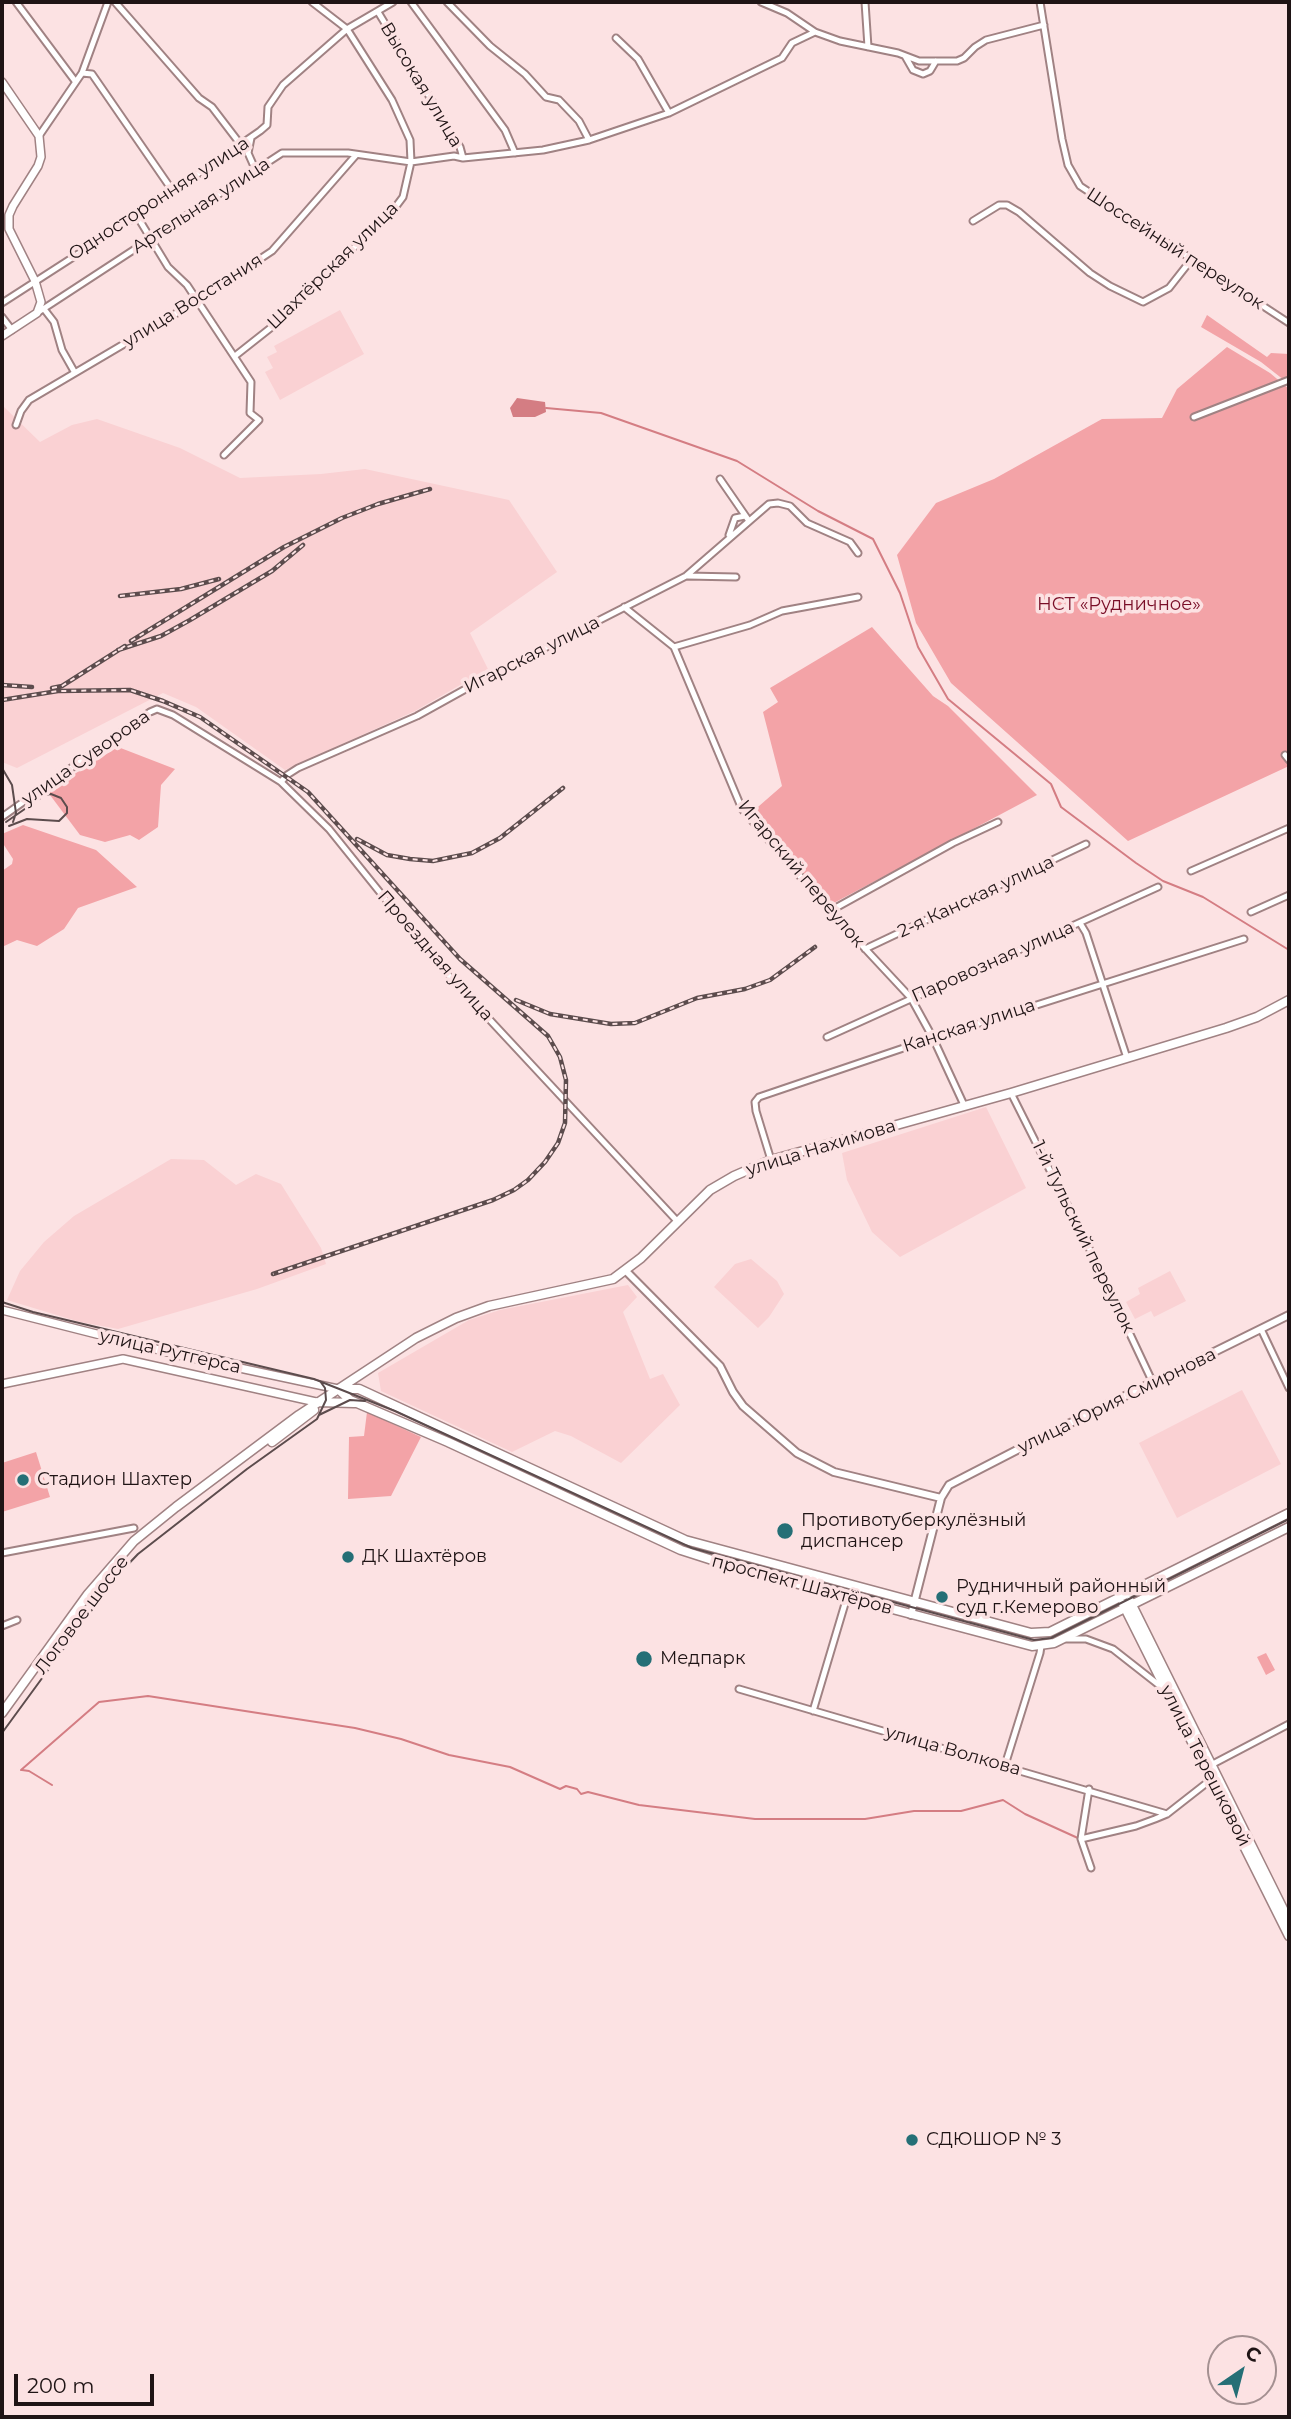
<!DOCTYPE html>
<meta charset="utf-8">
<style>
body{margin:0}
#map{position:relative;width:1291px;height:2419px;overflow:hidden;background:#fce2e3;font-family:Montserrat,sans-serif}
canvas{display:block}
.frame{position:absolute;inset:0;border:4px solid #1f1415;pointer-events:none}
.north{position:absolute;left:1207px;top:2335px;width:70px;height:70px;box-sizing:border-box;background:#fce2e3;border:2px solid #a49091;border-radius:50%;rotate:35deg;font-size:19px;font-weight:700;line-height:28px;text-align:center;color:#1f1415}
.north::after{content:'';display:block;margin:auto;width:24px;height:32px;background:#256f76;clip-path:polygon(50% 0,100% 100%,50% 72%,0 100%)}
.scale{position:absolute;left:14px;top:2374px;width:140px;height:32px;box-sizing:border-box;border:4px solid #1f1415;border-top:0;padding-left:9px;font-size:21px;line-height:24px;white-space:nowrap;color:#1f1415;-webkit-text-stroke:5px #fce2e3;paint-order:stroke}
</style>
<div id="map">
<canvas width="1291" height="2419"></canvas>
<div class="frame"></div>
<div class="north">С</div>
<div class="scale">200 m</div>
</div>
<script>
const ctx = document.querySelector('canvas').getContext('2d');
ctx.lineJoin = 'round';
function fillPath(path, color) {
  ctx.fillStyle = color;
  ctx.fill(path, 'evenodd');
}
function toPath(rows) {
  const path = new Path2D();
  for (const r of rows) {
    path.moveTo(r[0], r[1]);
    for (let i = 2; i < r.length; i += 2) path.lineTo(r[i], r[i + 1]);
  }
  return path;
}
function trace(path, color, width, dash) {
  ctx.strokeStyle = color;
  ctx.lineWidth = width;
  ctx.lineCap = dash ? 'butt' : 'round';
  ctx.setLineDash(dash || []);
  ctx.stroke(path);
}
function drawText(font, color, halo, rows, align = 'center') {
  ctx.font = font + ' Montserrat,sans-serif';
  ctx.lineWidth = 7;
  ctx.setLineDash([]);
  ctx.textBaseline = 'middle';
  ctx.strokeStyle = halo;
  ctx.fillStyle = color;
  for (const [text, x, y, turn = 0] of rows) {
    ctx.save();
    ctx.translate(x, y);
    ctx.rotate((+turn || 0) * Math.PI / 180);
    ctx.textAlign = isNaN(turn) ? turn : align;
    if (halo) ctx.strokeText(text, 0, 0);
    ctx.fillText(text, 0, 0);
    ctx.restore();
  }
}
fillPath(toPath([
 [340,310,364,354,280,400,265,372,273,368,267,357,277,352,274,346],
 [2,405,40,442,72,425,97,419,180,448,240,478,321,474,365,469,509,500,557,572,470,633,488,669,415,711,285,770,196,707,163,693,17,768,2,762],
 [986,1107,1026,1188,900,1257,872,1232,847,1180,842,1153],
 [171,1159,204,1160,236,1185,256,1174,281,1184,321,1248,326,1264,257,1289,118,1329,80,1322,7,1300,20,1271,44,1242,74,1216],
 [751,1259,777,1281,784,1294,769,1317,758,1328,714,1287,735,1264],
 [1170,1271,1186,1301,1154,1317,1151,1311,1135,1319,1126,1302,1140,1294,1138,1288],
 [628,1285,637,1297,623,1312,650,1379,663,1374,680,1405,621,1463,571,1436,555,1431,512,1452,381,1391,378,1373,469,1320,500,1310],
 [1242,1390,1281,1464,1177,1518,1139,1443]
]), '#fad1d3');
fillPath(toPath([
 [1207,315,1267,357,1271,353,1289,354,1289,384,1261,362,1201,327],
 [1227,347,1270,373,1289,389,1289,766,1128,841,951,683,916,623,897,555,936,503,994,479,1102,419,1162,418,1177,389],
 [872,627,933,696,948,706,1037,795,830,905,751,813,782,786,763,712,778,702,770,688],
 [118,747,175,769,161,785,158,827,139,840,130,835,105,842,80,835,47,791],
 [23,825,96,850,137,887,78,908,64,929,37,946,17,940,2,947,2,871,12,864,13,859,2,842,2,834],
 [367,1412,421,1437,391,1496,348,1499,349,1437,364,1436],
 [36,1452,50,1497,2,1512,2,1463],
 [1266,1653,1275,1670,1266,1675,1257,1657]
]), '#f3a3a7');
fillPath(toPath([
 [517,398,545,402,546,412,535,417,513,417,510,408]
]), '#d47d83');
trace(toPath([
 [546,408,601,413,737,461,818,511,873,539,900,593,918,647,948,699,1051,784,1061,807,1136,863,1163,881,1203,897,1289,950],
 [21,1770,99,1702,148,1696,355,1728,401,1739,449,1755,510,1767,560,1789,566,1786,577,1789,581,1794,588,1792,639,1805,755,1819,865,1819,914,1811,961,1811,1003,1800,1025,1814,1080,1839],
 [22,1770,29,1771,52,1785]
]), '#d47d83', 2);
const minor = toPath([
 [16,2,75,81],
 [115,2,199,98,212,107,241,145],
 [411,2,505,130,515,153],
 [447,2,490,46,525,74,546,97,559,100,579,121,589,140],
 [761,2,787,13,815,32,840,41,898,53,919,61,957,61,964,58,975,47,986,40,1044,25],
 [865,2,868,47],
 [1040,2,1062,139,1068,165,1080,186,1289,323],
 [378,12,460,147,463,158],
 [616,38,638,59,669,113],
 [905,56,913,70,923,74,930,71,936,61],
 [82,73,92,74,172,190],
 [39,136,82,73,108,2],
 [251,138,248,153,256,171],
 [137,216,168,267,187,285,251,382,250,413,259,420,224,455],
 [973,221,999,205,1007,205,1019,212,1090,273,1110,286,1143,302,1169,288,1191,260],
 [2,303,137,216,260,131,267,125,268,107,283,85,347,29,393,2],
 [44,309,54,322,62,350,75,373],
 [37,313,282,153,348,153,411,162,454,156,463,158,543,150,589,140,669,113,782,58,792,43,815,32],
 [2,317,12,330],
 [235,356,273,326,394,209,403,197,411,162,410,140,392,100,347,29,312,2],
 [1194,417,1289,380],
 [16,425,21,411,29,400,197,301,272,251,356,155],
 [720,479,749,521],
 [729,535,735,518,745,516],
 [687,576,736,577],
 [624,607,674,647,742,809,830,911,911,998,933,1038,964,1105],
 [674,647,750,625,782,611,858,597],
 [1285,755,1289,760],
 [281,782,287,775,298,768,417,716,480,681,686,576,769,504,778,503,790,506,807,523,850,542,858,553],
 [2,817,150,712,157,709,173,715,281,782,329,829,436,962,678,1222],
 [1191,871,1289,828],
 [830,911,953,843,998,822],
 [1251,912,1289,895],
 [1080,923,1086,933,1127,1058],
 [865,949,1086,844],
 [827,1037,1158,887],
 [1011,1093,1097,1264,1153,1383],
 [771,1160,756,1111,755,1102,759,1097,933,1038,1244,939],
 [1261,1329,1289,1388],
 [2,1553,134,1528],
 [2,1626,17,1620],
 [1067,1639,1086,1639,1113,1649,1164,1689],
 [739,1689,1167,1814],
 [813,1711,847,1597],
 [1005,1765,1040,1653,1041,1646],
 [1211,1765,1289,1724],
 [1081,1839,1089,1789],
 [1091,1868,1081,1839,1136,1826,1155,1819,1167,1814,1213,1778]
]);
const tertiary = toPath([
 [626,1271,720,1366,733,1392,743,1406,797,1453,834,1472,941,1498],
 [911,1615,941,1498,949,1485,1048,1434,1289,1315]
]);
const secondary = toPath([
 [2,82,39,136,41,157,38,166,13,206,9,215,9,229,35,281,41,302,37,313,2,336],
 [2,1310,179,1355,338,1389],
 [2,1384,123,1359,316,1402]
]);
const primary = toPath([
 [338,1389,350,1400,448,1442,681,1550,734,1567,1032,1646,1054,1643,1289,1527],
 [338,1389,359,1389,685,1540,1031,1633,1050,1632,1289,1513],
 [318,1402,354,1403],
 [272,1442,314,1410],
 [1130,1601,1289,1921],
 [1123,1604,1289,1936],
 [2,1713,88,1594,134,1541,176,1507,299,1415,416,1338,456,1318,489,1306,613,1279,641,1258,710,1190,734,1176,771,1160,1011,1093,1226,1028,1257,1017,1289,1000]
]);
trace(minor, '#a08283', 9);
trace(tertiary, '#a08283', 10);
trace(secondary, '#a08283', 10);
trace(primary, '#a08283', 11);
trace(minor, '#fff', 5);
trace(tertiary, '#fff', 6);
trace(secondary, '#fff', 7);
trace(primary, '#fff', 8);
trace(toPath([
 [2,768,12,785,16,813,13,822],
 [6,822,45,795,51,794,61,798,67,807,67,813,59,821,27,819,9,826],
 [2,1302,33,1312,314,1379,395,1411,692,1548,1034,1640,1051,1638,1289,1519],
 [319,1415,350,1400,365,1401],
 [2,1733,116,1577,138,1554,247,1469,317,1419,326,1400,325,1388,320,1381]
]), '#5c4c4d', 2);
const rail = toPath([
 [120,596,181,589,219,579],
 [131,641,284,547,342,518,378,504,430,489],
 [118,650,161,636,190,620,272,571,303,545],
 [2,685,32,687],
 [52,688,62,686,125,646],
 [2,700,58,691,130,690,163,701,200,717,308,792,460,959,548,1036,560,1057,566,1080,565,1123,558,1143,545,1162,528,1180,514,1190,493,1200,273,1274],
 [357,839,387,855,410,859,433,861,472,853,500,838,563,788],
 [516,1000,550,1014,611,1024,635,1023,697,998,745,989,770,980,815,947]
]);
trace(rail, '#5c4c4d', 4.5);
trace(rail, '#fce2e3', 2, [5]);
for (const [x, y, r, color] of [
 [23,1480,7,"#256f76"],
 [785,1531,9,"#256f76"],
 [348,1557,7,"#256f76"],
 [942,1597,7,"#256f76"],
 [644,1659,9,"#256f76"],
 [912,2140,7,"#256f76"]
]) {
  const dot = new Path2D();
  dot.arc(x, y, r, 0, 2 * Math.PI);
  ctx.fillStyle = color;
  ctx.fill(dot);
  trace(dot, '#fce2e3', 2.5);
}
drawText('18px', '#1f1415', '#fce2e3', [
 ["Высокая улица",421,85,59],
 ["Односторонняя улица",159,199,-33],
 ["Артельная улица",201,206,-33],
 ["Шоссейный переулок",1175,249,33],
 ["Шахтёрская улица",333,266,-44],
 ["улица Восстания",193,301,-32],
 ["Игарская улица",532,655,-27],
 ["улица Суворова",86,758,-35],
 ["Игарский переулок",801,874,50],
 ["2-я Канская улица",976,897,-25],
 ["Проездная улица",435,956,49],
 ["Паровозная улица",993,962,-24],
 ["Канская улица",969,1026,-18],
 ["улица Нахимова",821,1148,-17],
 ["1-й Тульский переулок",1083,1237,64],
 ["улица Рутгерса",170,1352,13],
 ["улица Юрия Смирнова",1117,1401,-26],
 ["проспект Шахтёров",802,1585,15],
 ["Логовое шоссе",82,1615,-53],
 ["улица Волкова",953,1751,16],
 ["улица Терешковой",1205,1766,63]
]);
drawText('18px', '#790e27', '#fce2e3', [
 ["НСТ «Рудничное»",1119,605]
]);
drawText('18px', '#1f1415', '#fce2e3', [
 ["Стадион Шахтер",37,1480],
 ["Противотуберкулёзный",801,1521],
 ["диспансер",801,1542],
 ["ДК Шахтёров",362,1557],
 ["Рудничный районный",956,1587],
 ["суд г.Кемерово",956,1608],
 ["Медпарк",660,1659],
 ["СДЮШОР № 3",926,2140]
], 'left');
</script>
